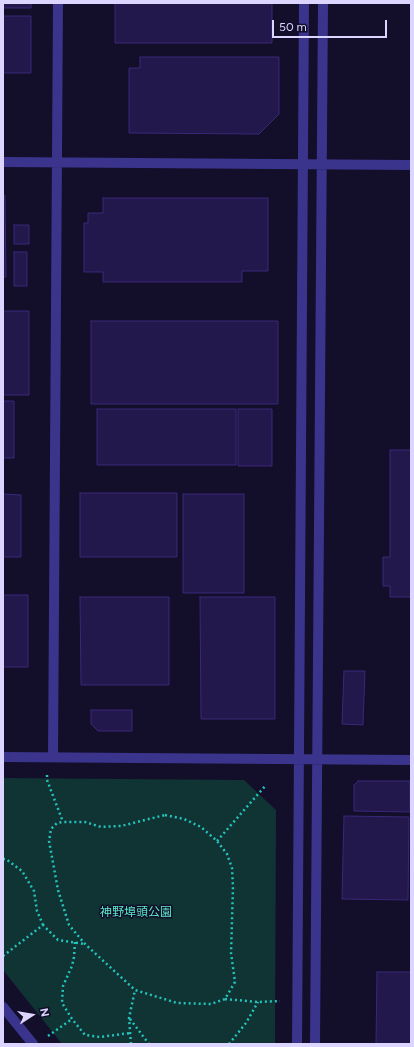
<!DOCTYPE html>
<meta charset="utf-8">
<style>
body{margin:0}
#map{position:relative;width:414px;height:1047px;overflow:hidden;background:#130e29;font-family:Figtree,sans-serif}
canvas{display:block}
.frame{position:absolute;inset:0;border:4px solid #dbd5ff;pointer-events:none}
.north{position:absolute;left:12px;top:995px;width:40px;height:40px;-webkit-text-stroke:3px #130e29;paint-order:stroke;rotate:78deg;font-size:11px;font-weight:700;line-height:16px;text-align:center;color:#dbd5ff}
.north::after{content:'';display:block;margin:auto;width:14px;height:18px;background:#dbd5ff;clip-path:polygon(50% 0,100% 100%,50% 72%,0 100%)}
.scale{position:absolute;left:272px;top:20px;width:115px;height:18px;box-sizing:border-box;border:2px solid #dbd5ff;border-top:0;padding-left:5px;font-size:12px;line-height:14px;white-space:nowrap;color:#dbd5ff;-webkit-text-stroke:3px #130e29;paint-order:stroke}
</style>
<div id="map">
<canvas width="414" height="1047"></canvas>
<div class="frame"></div>
<div class="north">N</div>
<div class="scale">50 m</div>
</div>
<script>
const ctx = document.querySelector('canvas').getContext('2d');
ctx.lineJoin = 'round';
function fillPath(path, color) {
  ctx.fillStyle = color;
  ctx.fill(path, 'evenodd');
}
function toPath(rows) {
  const path = new Path2D();
  for (const r of rows) {
    path.moveTo(r[0], r[1]);
    for (let i = 2; i < r.length; i += 2) path.lineTo(r[i], r[i + 1]);
  }
  return path;
}
function trace(path, color, width, dash) {
  ctx.strokeStyle = color;
  ctx.lineWidth = width;
  ctx.lineCap = dash ? 'butt' : 'round';
  ctx.setLineDash(dash || []);
  ctx.stroke(path);
}
function drawText(font, color, halo, rows, align = 'center') {
  ctx.font = font + ' Figtree,"Noto Sans JP",sans-serif';
  ctx.lineWidth = 3;
  ctx.setLineDash([]);
  ctx.textBaseline = 'middle';
  ctx.strokeStyle = halo;
  ctx.fillStyle = color;
  for (const [text, x, y, turn = 0] of rows) {
    ctx.save();
    ctx.translate(x, y);
    ctx.rotate((+turn || 0) * Math.PI / 180);
    ctx.textAlign = isNaN(turn) ? turn : align;
    if (halo) ctx.strokeText(text, 0, 0);
    ctx.fillText(text, 0, 0);
    ctx.restore();
  }
}
fillPath(toPath([
 [3,778,244,780,276,810,275,1044,62,1044,3,970]
]), '#103333');
const building = toPath([
 [3,3,31,3,31,8,3,8,3,3],
 [115,3,272,3,272,43,115,43,115,3],
 [3,16,31,16,31,73,3,73,3,16],
 [140,57,279,57,279,114,259,134,129,133,129,68,140,68,140,57],
 [3,195,5,195,6,277,3,277,3,195],
 [103,198,268,198,268,271,242,271,242,282,103,282,103,272,84,272,84,223,88,223,88,213,103,213,103,198],
 [14,225,29,225,29,244,14,244,14,225],
 [14,252,27,252,27,286,14,286,14,252],
 [3,311,29,311,29,395,3,395,3,311],
 [91,321,278,321,278,404,91,404,91,321],
 [3,401,14,401,14,458,3,458,3,401],
 [97,409,236,409,236,465,97,465,97,409],
 [238,409,272,409,272,466,238,466,238,409],
 [390,450,411,450,411,597,390,597,390,586,383,586,383,557,390,557,390,450],
 [80,493,177,493,177,557,80,557,80,493],
 [3,494,21,495,21,557,3,557,3,494],
 [183,494,244,494,244,593,183,593,183,494],
 [3,595,28,595,28,667,3,667,3,595],
 [80,597,169,597,169,685,81,685,80,597],
 [200,597,275,597,275,719,201,719,200,597],
 [344,671,365,671,363,725,342,724,344,671],
 [91,710,132,710,132,731,98,731,91,724,91,710],
 [358,781,410,781,410,812,354,811,354,785,358,781],
 [344,816,409,817,408,900,342,899,344,816],
 [377,972,411,972,411,1044,376,1044,377,972]
]);
fillPath(building, '#23184c');
trace(building, '#3a287a', 1);
trace(toPath([
 [47,775,47,780,63,822],
 [165,815,184,819,201,827,217,841,227,854,232,868,233,887,231,953,235,982,225,999,211,1004,177,1003,135,990,85,944,69,925,58,890,49,841,51,829,57,823,63,822,85,822,101,827,121,826,165,815],
 [217,841,266,785],
 [3,859,6,859,22,871,34,891,37,911,43,925],
 [75,942,74,957,72,966,63,986,62,1003,72,1019,85,1035,100,1037,130,1033],
 [3,956,43,925,58,940,85,944],
 [225,999,258,1002,280,1001],
 [130,1019,149,1044],
 [48,1036,72,1019],
 [131,1044,129,1018,135,990],
 [229,1044,246,1023,258,1002]
]), '#24c4be', 2.5, [2, 3]);
trace(toPath([
 [3,162,411,165],
 [53,756,58,3],
 [3,757,411,760],
 [3,1007,33,1044],
 [297,1044,304,3],
 [315,1044,323,3]
]), '#3a348c', 10);
drawText('12px', '#56eac8', '#130e29', [
 ["神野埠頭公園",136,912]
]);
</script>
